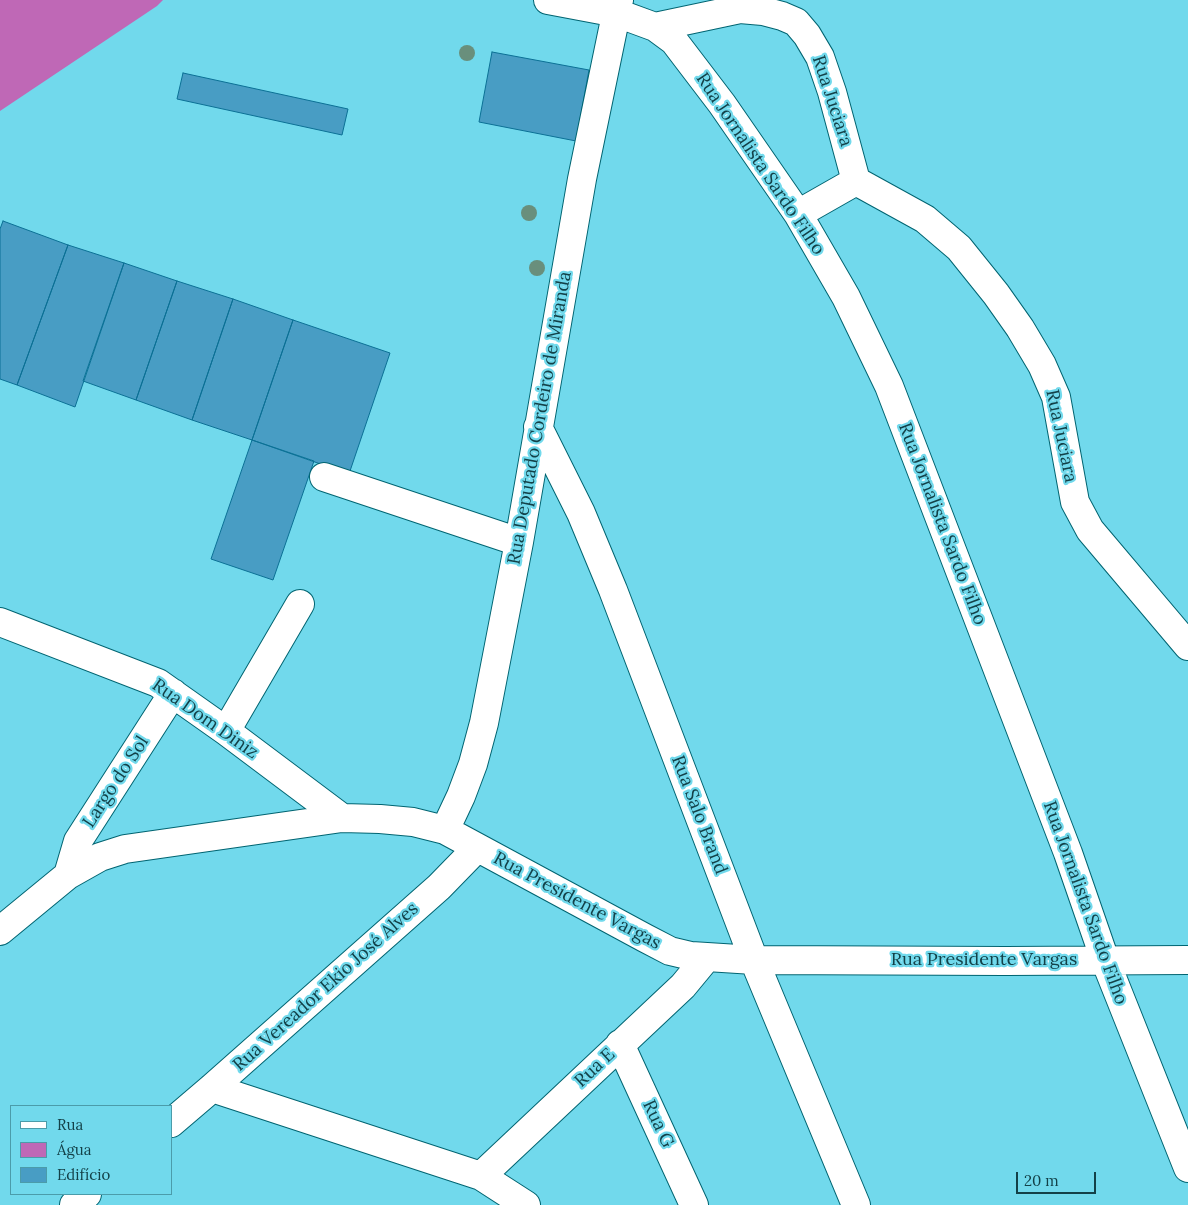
<!DOCTYPE html>
<meta charset="utf-8">
<style>
body{margin:0}
#map{position:relative;width:1188px;height:1205px;overflow:hidden;background:#71d9ec;font-family:Lora,serif}
canvas{display:block}
.legend{position:absolute;left:10px;top:1105px;width:162px;height:90px;box-sizing:border-box;background:#71d9ec;border:1px solid #4b9caa;margin:0;padding:6px 9px;list-style:none;font-size:15px;color:#134148}
.legend li{display:flex;align-items:center;gap:10px;height:25px}
.legend b{width:25px;border:1px solid #4b9caa}
.scale{position:absolute;left:1016px;top:1172px;width:80px;height:22px;box-sizing:border-box;border:2px solid #134148;border-top:0;padding-left:6px;font-size:15px;line-height:18px;white-space:nowrap;color:#134148;-webkit-text-stroke:4px #71d9ec;paint-order:stroke}
</style>
<div id="map">
<canvas width="1188" height="1205"></canvas>
<ul class="legend">
<li><b style="height:6px;background:#fff"></b>Rua</li>
<li><b style="height:14px;background:#bf68b6"></b>Água</li>
<li><b style="height:14px;background:#489dc4"></b>Edifício</li>
</ul>
<div class="scale">20 m</div>
</div>
<script>
const ctx = document.querySelector('canvas').getContext('2d');
ctx.lineJoin = 'round';
function fillPath(path, color) {
  ctx.fillStyle = color;
  ctx.fill(path, 'evenodd');
}
function toPath(rows) {
  const path = new Path2D();
  for (const r of rows) {
    path.moveTo(r[0], r[1]);
    for (let i = 2; i < r.length; i += 2) path.lineTo(r[i], r[i + 1]);
  }
  return path;
}
function trace(path, color, width, dash) {
  ctx.strokeStyle = color;
  ctx.lineWidth = width;
  ctx.lineCap = dash ? 'butt' : 'round';
  ctx.setLineDash(dash || []);
  ctx.stroke(path);
}
function drawText(font, color, halo, rows, align = 'center') {
  ctx.font = font + ' Lora,serif';
  ctx.lineWidth = 4.5;
  ctx.setLineDash([]);
  ctx.textBaseline = 'middle';
  ctx.strokeStyle = halo;
  ctx.fillStyle = color;
  for (const [text, x, y, turn = 0] of rows) {
    ctx.save();
    ctx.translate(x, y);
    ctx.rotate((+turn || 0) * Math.PI / 180);
    ctx.textAlign = isNaN(turn) ? turn : align;
    if (halo) ctx.strokeText(text, 0, 0);
    ctx.fillText(text, 0, 0);
    ctx.restore();
  }
}
fillPath(toPath([
 [0,0,163,0,157,6,0,111]
]), '#bf68b6');
const building = toPath([
 [492,52,589,70,576,141,479,122,492,52],
 [183,73,348,109,342,135,177,99,183,73],
 [3,221,68,245,17,385,0,379,0,229,3,221],
 [68,245,124,263,75,407,17,385,68,245],
 [124,263,177,281,136,400,83,381,124,263],
 [177,281,233,299,192,420,136,400,177,281],
 [233,299,293,320,252,440,192,420,233,299],
 [293,320,390,353,349,474,252,440,293,320],
 [252,440,314,461,273,580,211,559,252,440]
]);
fillPath(building, '#489dc4');
trace(building, '#0b7095', 1);
const minor = toPath([
 [548,0,617,13,655,27,674,41,722,104,798,214,846,297,889,386,1068,853,1105,960,1188,1168],
 [655,27,740,9,763,11,782,16,796,22,807,35,820,57,832,92,856,181,925,219,959,248,996,294,1020,328,1042,365,1056,397,1075,502,1090,530,1188,646],
 [798,214,856,181],
 [538,427,581,513,613,590,754,960,856,1205],
 [324,477,519,542],
 [0,622,158,683,226,731,342,818],
 [226,731,300,604],
 [445,830,461,796,473,764,484,723,519,542,582,179,619,0],
 [68,875,78,841,173,693],
 [0,931,68,875,100,857,125,849,342,818,380,819,413,822,445,830,645,938,670,951,691,956,754,960,1006,961,1188,960],
 [620,1044,694,1205],
 [212,1088,481,1176,526,1205],
 [171,1123,212,1088,439,887,477,848],
 [481,1176,683,986,707,957],
 [74,1205,87,1194]
]);
trace(minor, '#006471', 30);
trace(minor, '#fff', 28);
ctx.fillStyle = '#698f7c';
for (const [x, y] of [
 [467,53],
 [529,213],
 [537,268]
]) {
  ctx.beginPath();
  ctx.arc(x, y, 8, 0, 2 * Math.PI);
  ctx.fill();
}
drawText('18px', '#134148', '#71d9ec', [
 ["Rua Juciara",832,101,72],
 ["Rua Jornalista Sardo Filho",760,164,56],
 ["Rua Deputado Cordeiro de Miranda",540,418,-80],
 ["Rua Juciara",1061,436,78],
 ["Rua Jornalista Sardo Filho",942,524,69],
 ["Rua Dom Diniz",205,719,35],
 ["Largo do Sol",116,782,-57],
 ["Rua Salo Brand",699,815,69],
 ["Rua Presidente Vargas",577,901,28],
 ["Rua Jornalista Sardo Filho",1085,903,70],
 ["Rua Presidente Vargas",984,960],
 ["Rua Vereador Ekio José Alves",326,987,-42],
 ["Rua E",595,1068,-43],
 ["Rua G",658,1124,65]
]);
</script>
